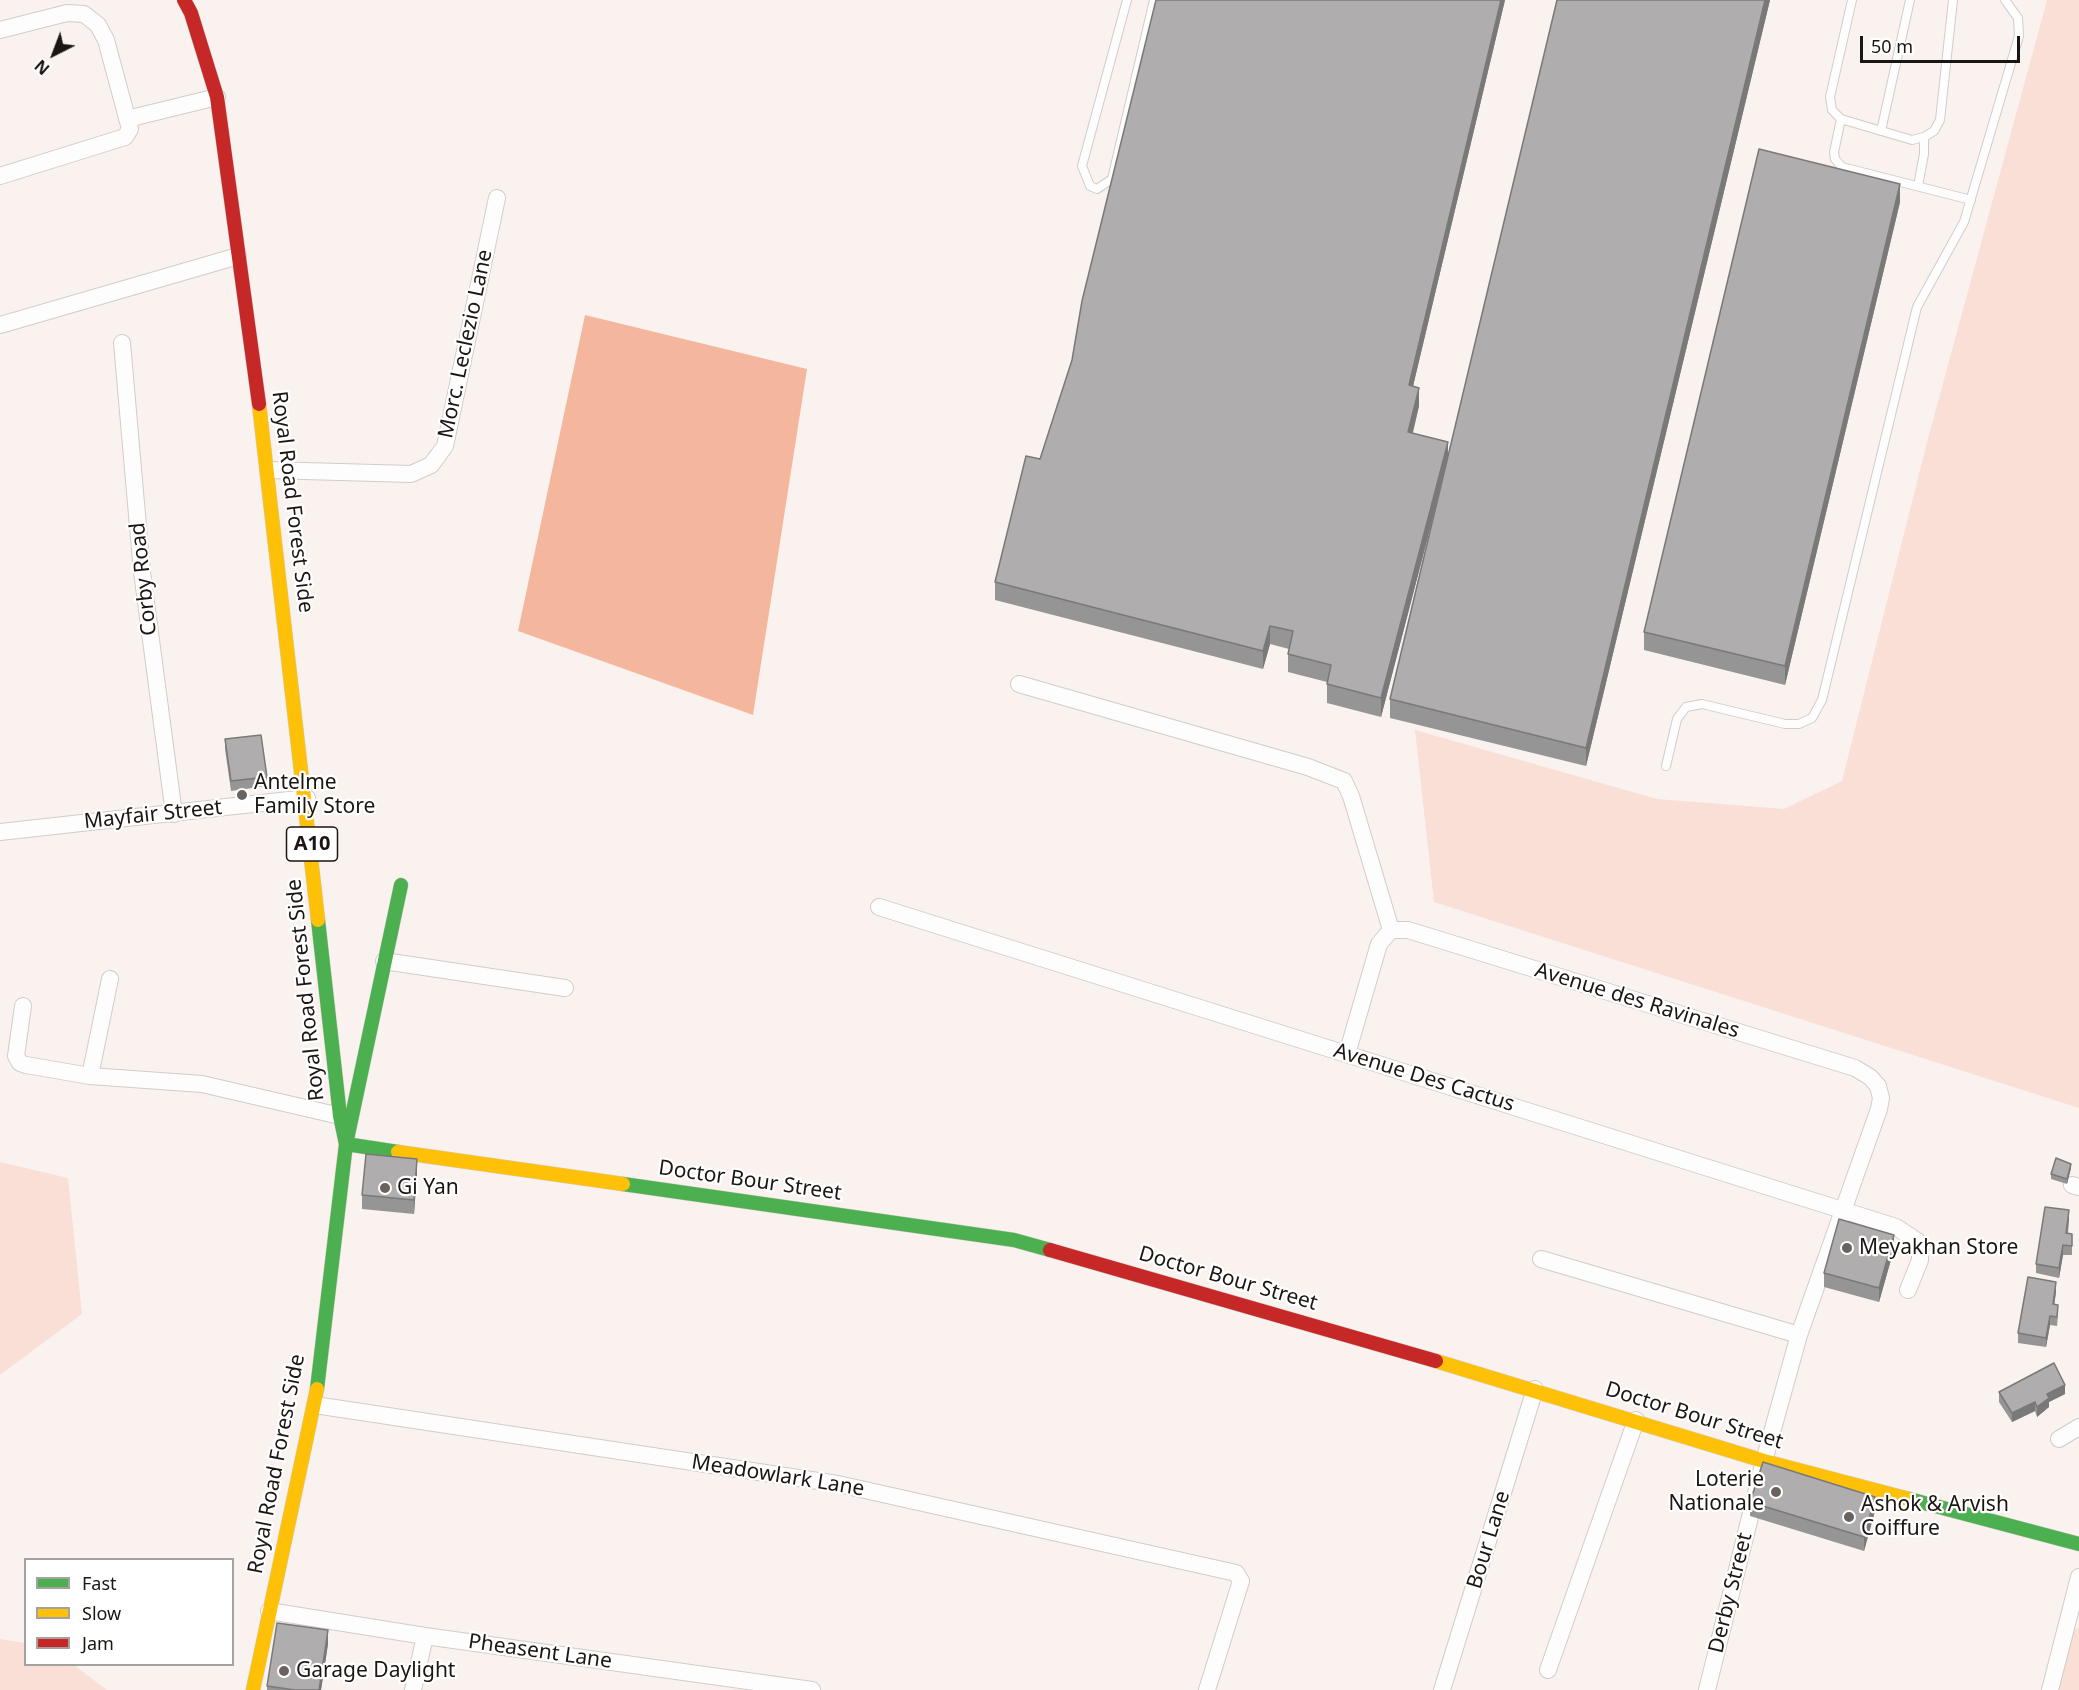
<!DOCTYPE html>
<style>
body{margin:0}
#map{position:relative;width:2079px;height:1690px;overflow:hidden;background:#faf2ef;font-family:"Noto Sans",sans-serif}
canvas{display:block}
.legend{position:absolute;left:24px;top:1558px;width:210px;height:108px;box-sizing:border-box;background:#fff;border:2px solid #a4a1a1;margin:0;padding:8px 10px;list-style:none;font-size:18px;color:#1b1513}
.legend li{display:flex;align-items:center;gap:12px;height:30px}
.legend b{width:30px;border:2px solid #a4a1a1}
.north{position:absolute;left:24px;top:24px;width:60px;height:60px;-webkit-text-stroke:4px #fff;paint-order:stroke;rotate:222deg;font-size:16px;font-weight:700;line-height:24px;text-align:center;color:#1b1513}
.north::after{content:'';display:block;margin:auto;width:21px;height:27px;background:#1b1513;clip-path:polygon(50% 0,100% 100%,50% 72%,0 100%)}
.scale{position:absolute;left:1860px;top:36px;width:160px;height:27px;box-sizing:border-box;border:3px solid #1b1513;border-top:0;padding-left:8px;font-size:18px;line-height:21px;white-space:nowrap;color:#1b1513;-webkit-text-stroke:4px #fff;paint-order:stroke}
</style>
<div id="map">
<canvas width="2079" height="1690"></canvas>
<ul class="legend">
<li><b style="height:8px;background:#4caf50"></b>Fast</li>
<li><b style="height:8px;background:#ffc107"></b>Slow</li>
<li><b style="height:8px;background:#c62828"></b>Jam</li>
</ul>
<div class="north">N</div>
<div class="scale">50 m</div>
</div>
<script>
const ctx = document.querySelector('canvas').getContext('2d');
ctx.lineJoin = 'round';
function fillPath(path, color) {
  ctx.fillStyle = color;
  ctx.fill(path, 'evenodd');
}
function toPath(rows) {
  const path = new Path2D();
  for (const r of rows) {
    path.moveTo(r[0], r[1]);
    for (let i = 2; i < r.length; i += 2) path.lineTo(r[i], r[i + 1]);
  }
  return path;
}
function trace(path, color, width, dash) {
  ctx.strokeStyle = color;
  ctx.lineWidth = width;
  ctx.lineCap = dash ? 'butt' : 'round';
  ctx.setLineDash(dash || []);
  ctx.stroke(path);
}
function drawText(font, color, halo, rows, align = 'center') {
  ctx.font = font + ' "Noto Sans",sans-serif';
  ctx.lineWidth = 4.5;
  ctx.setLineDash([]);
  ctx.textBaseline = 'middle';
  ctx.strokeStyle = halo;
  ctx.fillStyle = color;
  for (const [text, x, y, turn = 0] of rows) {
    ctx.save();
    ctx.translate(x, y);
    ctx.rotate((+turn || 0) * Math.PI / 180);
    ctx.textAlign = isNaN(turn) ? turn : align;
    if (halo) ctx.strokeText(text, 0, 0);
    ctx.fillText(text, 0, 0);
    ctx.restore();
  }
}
fillPath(toPath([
 [2047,0,2079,0,2079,1108,1434,902,1415,730,1657,799,1784,809,1842,781,1926,446],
 [0,1162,68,1178,82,1314,0,1375],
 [2079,1628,2079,1690,2055,1690,2073,1630],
 [0,1639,25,1643,26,1664,74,1665,107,1690,0,1690]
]), '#f9dfd5');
fillPath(toPath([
 [585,315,807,369,753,715,518,631]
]), '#f4b79e');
const lane = toPath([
 [1127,0,1082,166,1090,186,1097,189,1112,179,1154,0],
 [1852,0,1830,97,1832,110,1841,119,1912,140,1924,137,1934,131,1940,120,1953,0],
 [1841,119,1834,152,1835,159,1842,167,1971,200],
 [1881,131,1910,0],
 [1918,186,1924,154,1924,137],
 [1666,766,1677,719,1686,707,1702,704,1785,724,1799,724,1812,718,1822,700,1917,307,1964,222,2019,36,2018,18,2005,0]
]);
const street = toPath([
 [0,30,67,13,84,14,98,25,106,40,130,129,125,137,0,176],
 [127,119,217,97],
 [0,325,238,256],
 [122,343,142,572,174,814],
 [268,470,411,474,431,465,445,446,497,198],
 [1019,684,1308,767,1344,781,1351,796,1391,930],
 [0,832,307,798],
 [879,907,1896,1227,1917,1241,1920,1251,1920,1260,1908,1290],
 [1391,930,1408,930,1855,1068,1870,1077,1878,1086,1881,1098,1879,1109,1799,1335,1764,1461,1707,1690],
 [384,961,565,988],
 [23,1006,16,1056,20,1063,26,1065,90,1076,202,1084,340,1116],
 [1347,1054,1379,944,1391,930],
 [90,1076,110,979],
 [2072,1185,2079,1187],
 [1541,1259,1799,1335],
 [315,1405,838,1484,1236,1573,1241,1581,1207,1690],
 [2059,1439,2079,1427],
 [269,1611,425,1636,812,1690],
 [1548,1670,1636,1420],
 [413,1690,425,1636],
 [1442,1690,1535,1389],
 [2050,1690,2079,1577]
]);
const fast = toPath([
 [398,1152,346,1144,401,885],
 [623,1184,1014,1240,1050,1250],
 [317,1389,346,1144,340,1116,318,920],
 [1909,1499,2079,1544]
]);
const slow = toPath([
 [259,404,318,920],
 [398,1152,623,1184],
 [1436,1361,1764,1461,1909,1499],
 [253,1690,317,1389]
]);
const jam = toPath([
 [184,0,191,13,217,97,259,404],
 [1050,1250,1436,1361]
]);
trace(lane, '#d2ccc9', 10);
trace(street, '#d2ccc9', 18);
trace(fast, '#d2ccc9', 15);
trace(slow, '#d2ccc9', 15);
trace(jam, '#d2ccc9', 15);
trace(lane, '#fefdfd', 8);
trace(street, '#fefdfd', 16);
trace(fast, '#4caf50', 14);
trace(slow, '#ffc107', 14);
trace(jam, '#c62828', 14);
fillPath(toPath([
 [1505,0,1413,386,1419,406,1413,433,1448,457,1557,0,1770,0,1586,766,1390,718,1390,699,1439,494,1381,717,1327,703,1327,682,1288,672,1288,654,1289,649,1270,644,1263,669,995,600,995,582,1040,459,1072,360],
 [1900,202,1785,685,1644,650,1644,632],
 [225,739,267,777,267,786,231,791,225,749],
 [2071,1168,2067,1184,2051,1179,2051,1174],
 [417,1173,414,1214,362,1209,362,1195],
 [2069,1219,2068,1234,2072,1234,2072,1255,2063,1255,2059,1278,2036,1273,2036,1264],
 [1894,1249,1879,1302,1824,1287,1824,1273],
 [2056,1292,2054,1305,2058,1315,2057,1326,2050,1325,2046,1347,2018,1343,2018,1333],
 [1999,1392,2065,1394,2049,1402,2049,1407,2037,1417,2035,1411,2012,1422,1999,1402],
 [1750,1502,1875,1511,1864,1551,1750,1516],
 [328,1644,321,1690,267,1690,267,1686]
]), '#969596');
fillPath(toPath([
 [1501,0,1505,0,1409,403,1409,385],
 [1765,0,1770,0,1586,766,1586,748],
 [1900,184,1900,202,1785,685,1785,666],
 [1419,388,1419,406,1408,450,1408,432],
 [1448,442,1448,460,1381,717,1381,698],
 [1270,626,1270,644,1263,669,1263,651],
 [417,1159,417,1173,414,1214,414,1200],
 [2071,1164,2071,1168,2067,1184,2067,1179],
 [2069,1210,2069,1219,2066,1243,2066,1233],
 [1894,1235,1894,1249,1879,1302,1879,1288],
 [2063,1245,2063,1255,2059,1278,2059,1268],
 [2056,1282,2056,1292,2053,1314,2053,1304],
 [2050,1316,2050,1325,2046,1347,2046,1338],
 [2065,1385,2065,1394,2049,1402,2049,1407,2037,1417,2037,1407,2047,1394],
 [2035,1402,2035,1411,2012,1422,2012,1413],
 [1875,1497,1875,1511,1864,1551,1864,1537],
 [328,1630,328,1644,321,1690,319,1690]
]), '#7a797a');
const building = toPath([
 [1156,0,1501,0,1409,385,1419,388,1408,432,1448,442,1381,698,1327,684,1331,665,1288,654,1293,631,1270,626,1263,651,995,582,1026,456,1040,459,1072,360,1082,301,1156,0],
 [1557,0,1765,0,1586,748,1390,699,1557,0],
 [1759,149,1900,184,1785,666,1644,632,1759,149],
 [261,735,267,777,231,781,225,739,261,735],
 [366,1154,417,1159,414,1200,362,1195,366,1154],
 [2056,1158,2071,1164,2067,1179,2051,1174,2056,1158],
 [2045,1207,2069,1210,2066,1233,2072,1234,2072,1246,2063,1245,2059,1268,2036,1264,2045,1207],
 [1839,1219,1894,1235,1879,1288,1824,1273,1839,1219],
 [2028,1277,2056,1282,2053,1304,2058,1305,2057,1317,2050,1316,2046,1338,2018,1333,2028,1277],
 [2054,1363,2065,1385,2047,1394,2049,1398,2037,1407,2035,1402,2012,1413,1999,1392,2054,1363],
 [1763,1462,1875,1497,1864,1537,1750,1502,1763,1462],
 [277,1623,328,1630,319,1690,295,1690,267,1686,277,1623]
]);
fillPath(building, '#afadae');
trace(building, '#7a797a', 1.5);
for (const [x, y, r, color] of [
 [242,795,6,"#696260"],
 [385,1188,6,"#696260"],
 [1847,1248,6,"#696260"],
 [1776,1492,6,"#696260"],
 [1849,1517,6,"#696260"],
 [284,1671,6,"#696260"]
]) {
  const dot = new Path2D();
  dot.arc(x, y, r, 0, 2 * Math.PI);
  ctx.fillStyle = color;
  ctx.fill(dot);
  trace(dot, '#fff', 2);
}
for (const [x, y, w] of [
 [312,844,51]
]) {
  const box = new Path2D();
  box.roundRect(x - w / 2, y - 17, w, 34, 4.5);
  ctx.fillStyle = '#fff';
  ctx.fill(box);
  trace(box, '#1b1513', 1.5);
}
drawText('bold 20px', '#1b1513', null, [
 ["A10",312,844]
]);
drawText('21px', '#1b1513', '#fff', [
 ["Morc. Leclezio Lane",466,344,-78],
 ["Royal Road Forest Side",292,502,83],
 ["Corby Road",144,579,-96],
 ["Mayfair Street",153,815,-6],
 ["Royal Road Forest Side",306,990,-96],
 ["Avenue des Ravinales",1637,1001,17],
 ["Avenue Des Cactus",1424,1078,17],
 ["Doctor Bour Street",750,1181,8],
 ["Doctor Bour Street",1228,1279,16],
 ["Doctor Bour Street",1694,1416,17],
 ["Royal Road Forest Side",277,1464,-79],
 ["Meadowlark Lane",778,1476,9],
 ["Bour Lane",1489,1540,-73],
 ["Derby Street",1731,1593,-76],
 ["Pheasent Lane",540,1652,8]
]);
drawText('21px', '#1b1513', '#fff', [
 ["Antelme",254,783],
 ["Family Store",254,807],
 ["Gi Yan",397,1188],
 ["Meyakhan Store",1859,1248],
 ["Loterie",1764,1480,"right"],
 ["Nationale",1764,1504,"right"],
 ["Ashok & Arvish",1861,1505],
 ["Coiffure",1861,1529],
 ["Garage Daylight",296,1671]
], 'left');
</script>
